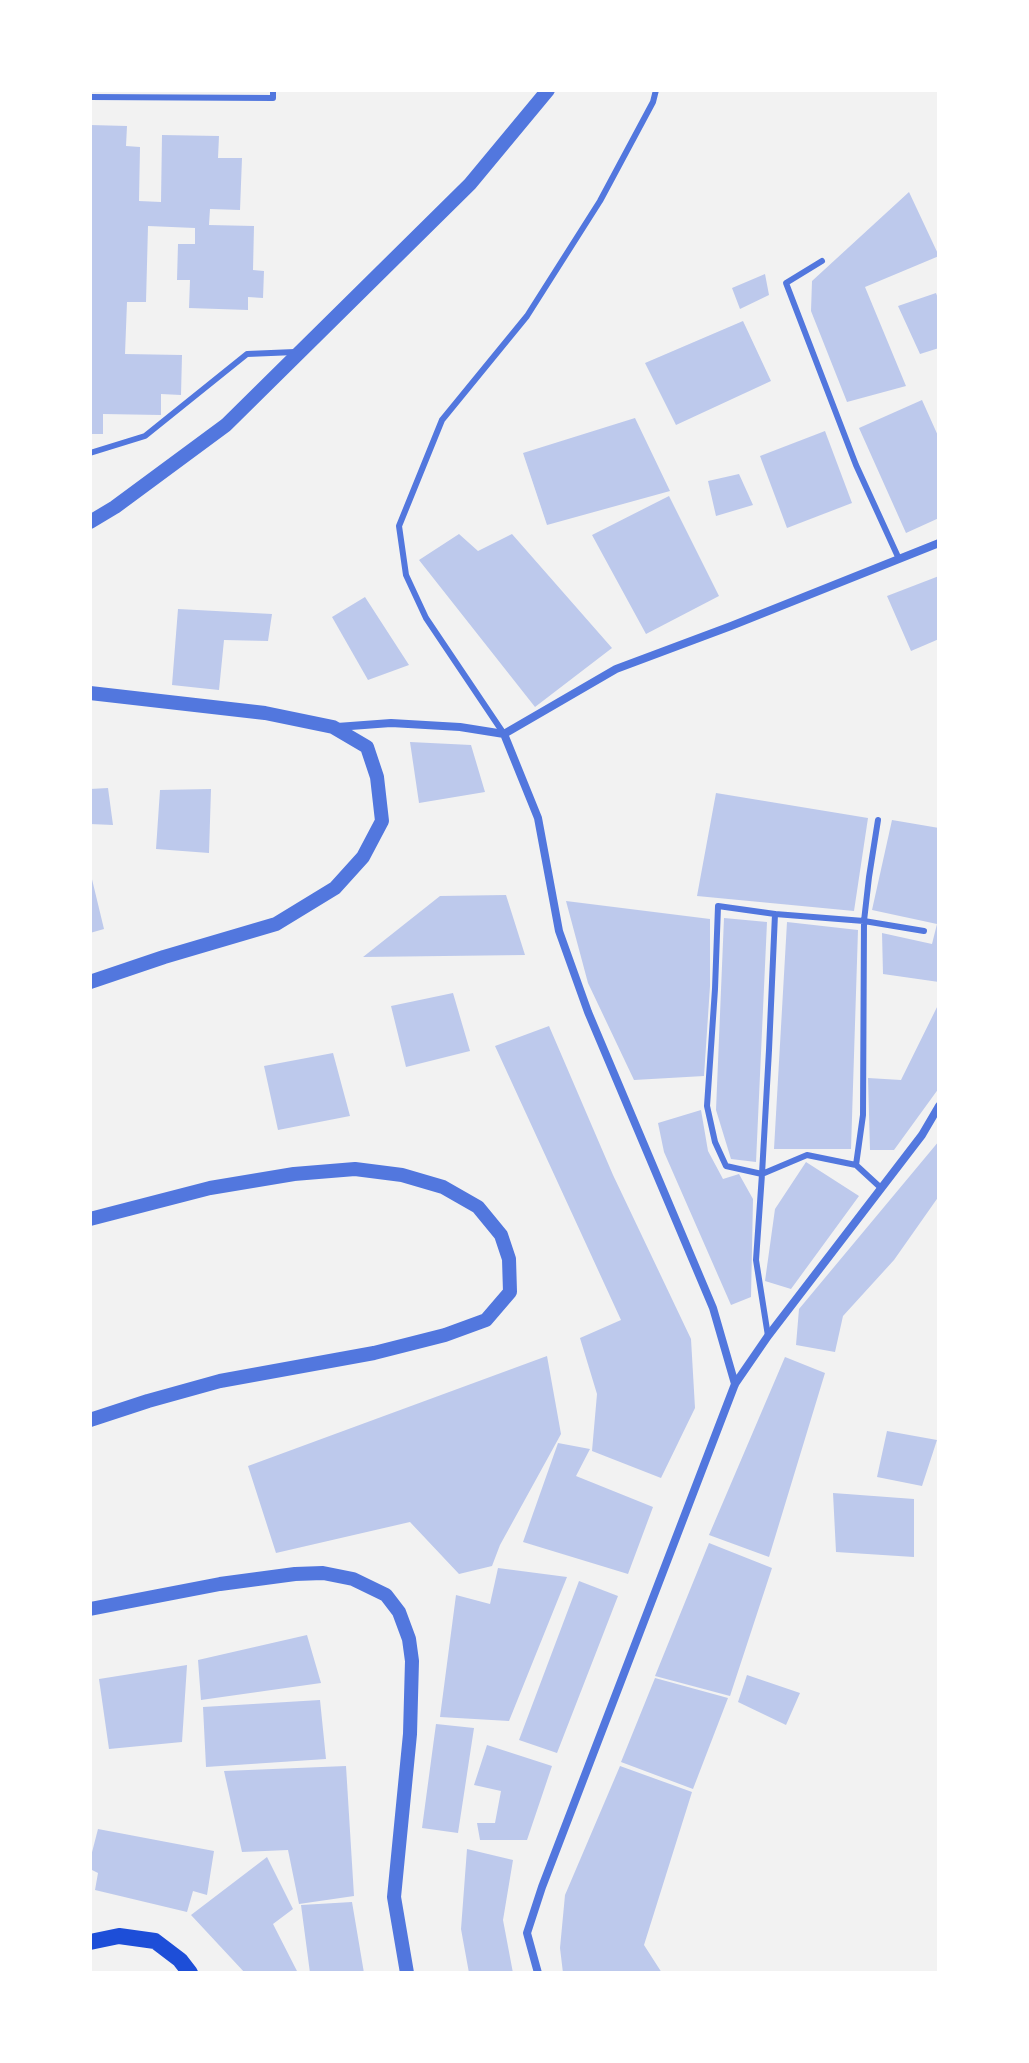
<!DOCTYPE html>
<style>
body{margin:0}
#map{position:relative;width:1029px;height:2063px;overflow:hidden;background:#f2f2f2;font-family:"Fira Sans Condensed",sans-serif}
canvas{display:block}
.frame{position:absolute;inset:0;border:92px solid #fff;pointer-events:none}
</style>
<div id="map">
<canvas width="1029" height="2063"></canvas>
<div class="frame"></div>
</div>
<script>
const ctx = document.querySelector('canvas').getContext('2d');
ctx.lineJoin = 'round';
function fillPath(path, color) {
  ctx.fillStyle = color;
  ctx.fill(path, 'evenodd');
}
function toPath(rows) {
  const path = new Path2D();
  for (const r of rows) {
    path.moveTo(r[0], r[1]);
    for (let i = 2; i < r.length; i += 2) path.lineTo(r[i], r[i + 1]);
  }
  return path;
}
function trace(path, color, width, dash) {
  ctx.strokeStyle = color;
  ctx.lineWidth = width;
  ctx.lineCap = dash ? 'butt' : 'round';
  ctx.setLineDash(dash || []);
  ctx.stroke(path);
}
fillPath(toPath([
 [90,125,127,126,126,146,140,147,139,201,161,202,162,135,219,136,218,158,242,158,240,210,210,209,209,225,254,226,253,270,264,271,263,298,248,297,248,310,189,308,190,280,177,280,178,244,195,244,195,228,148,226,146,302,127,302,125,354,182,355,181,395,161,394,161,415,103,414,103,434,90,434],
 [909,192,939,256,865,287,906,386,847,402,811,311,812,281],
 [765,274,769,295,740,309,732,288],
 [936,293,939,301,939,348,920,354,898,306],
 [743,321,771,381,676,425,645,363],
 [922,400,939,438,939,518,906,533,859,428],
 [635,418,670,491,547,525,523,453],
 [825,431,852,503,787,528,760,456],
 [739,474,753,505,716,516,708,481],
 [669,496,719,596,646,634,592,535],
 [459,534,478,551,512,534,612,648,535,707,419,560],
 [939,576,939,639,911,651,887,596],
 [365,597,409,665,368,680,332,617],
 [178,609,272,614,268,641,224,640,219,690,172,685],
 [410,742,471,745,485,792,419,803],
 [108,788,113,825,90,824,90,789],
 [211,789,209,853,156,849,160,790],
 [716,793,868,818,854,911,697,896],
 [892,820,939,828,939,982,883,974,882,933,932,944,937,924,872,910],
 [90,871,104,929,90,933],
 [506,895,525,955,363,957,440,896],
 [566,901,710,919,710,986,704,1076,634,1080,588,983],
 [724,918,767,922,756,1162,731,1159,716,1110],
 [787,922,858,930,851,1149,774,1149],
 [453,993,470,1051,406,1067,391,1006],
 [939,1003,939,1088,894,1150,870,1150,868,1078,901,1080],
 [549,1026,613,1175,691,1339,695,1408,661,1478,592,1451,597,1394,580,1338,621,1320,495,1046],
 [333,1053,350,1116,278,1130,264,1066],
 [701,1110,708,1151,723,1179,739,1174,753,1199,751,1297,731,1305,664,1152,658,1123],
 [939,1141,939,1196,894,1260,843,1316,835,1352,796,1345,799,1309],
 [806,1162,859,1196,791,1289,765,1281,775,1209],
 [547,1356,561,1434,500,1545,492,1566,459,1574,410,1522,276,1553,248,1466],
 [785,1357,825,1373,769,1557,709,1535],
 [887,1431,937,1440,922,1486,877,1477],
 [558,1443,590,1449,576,1476,653,1507,628,1574,523,1542],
 [833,1493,914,1499,914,1557,836,1552],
 [709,1543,772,1568,730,1696,655,1676],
 [498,1568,567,1577,509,1721,440,1717,456,1595,490,1604],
 [579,1581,618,1596,557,1753,519,1740],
 [307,1635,321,1683,201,1700,198,1660],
 [187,1665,182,1742,109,1749,99,1679],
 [747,1675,800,1693,786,1725,738,1702],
 [655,1678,728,1698,693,1789,621,1762],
 [320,1700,326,1759,206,1767,203,1707],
 [436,1724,474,1728,458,1833,422,1828],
 [487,1745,552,1766,527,1840,480,1840,477,1823,495,1823,501,1791,474,1785],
 [346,1766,354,1896,299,1904,288,1850,242,1852,224,1771],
 [620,1766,692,1792,644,1945,662,1973,563,1973,560,1948,565,1895],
 [98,1829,214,1851,207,1895,193,1891,187,1912,95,1890,98,1873,90,1869,90,1860],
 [467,1849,513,1860,503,1920,513,1973,469,1973,461,1929],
 [267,1857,293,1909,273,1924,298,1973,245,1973,191,1915],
 [352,1902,364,1973,310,1973,301,1905]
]), '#bdc9ec');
trace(toPath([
 [90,97,273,98,273,90],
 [822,261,786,283,856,465,899,559],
 [90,453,145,436,247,354,295,352],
 [504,734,426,618,406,575,399,526,442,420,527,316,600,201,653,102,656,90],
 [878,820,869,877,864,921,924,931],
 [856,1165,881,1188],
 [768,1336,756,1260,762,1174,769,1050,775,914,864,921,863,1115,856,1165,807,1155,762,1174,726,1166,715,1142,707,1106,715,989,718,906,775,914]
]), '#5277de', 6);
trace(toPath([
 [337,727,391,723,460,727,504,734,616,669,731,626,939,543],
 [504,734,538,818,559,931,588,1012,713,1308,735,1384],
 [538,1973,527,1933,542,1887,735,1384,768,1336,922,1135,939,1106]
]), '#5277de', 8);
trace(toPath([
 [90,522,115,507,226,425,470,184,548,90],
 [90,693,265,713,333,727,367,747,377,777,382,821,363,857,335,888,276,924,164,957,90,982],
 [90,1219,210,1188,294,1174,355,1169,402,1175,443,1187,478,1207,501,1235,509,1259,510,1292,486,1320,445,1335,374,1353,220,1381,148,1401,90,1420],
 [90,1609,220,1584,295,1574,323,1573,353,1579,386,1595,399,1612,409,1639,412,1661,410,1734,394,1897,407,1973]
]), '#5277de', 14);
trace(toPath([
 [90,1942,119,1936,155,1941,180,1960,190,1973]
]), '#1d4ed8', 16);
</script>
